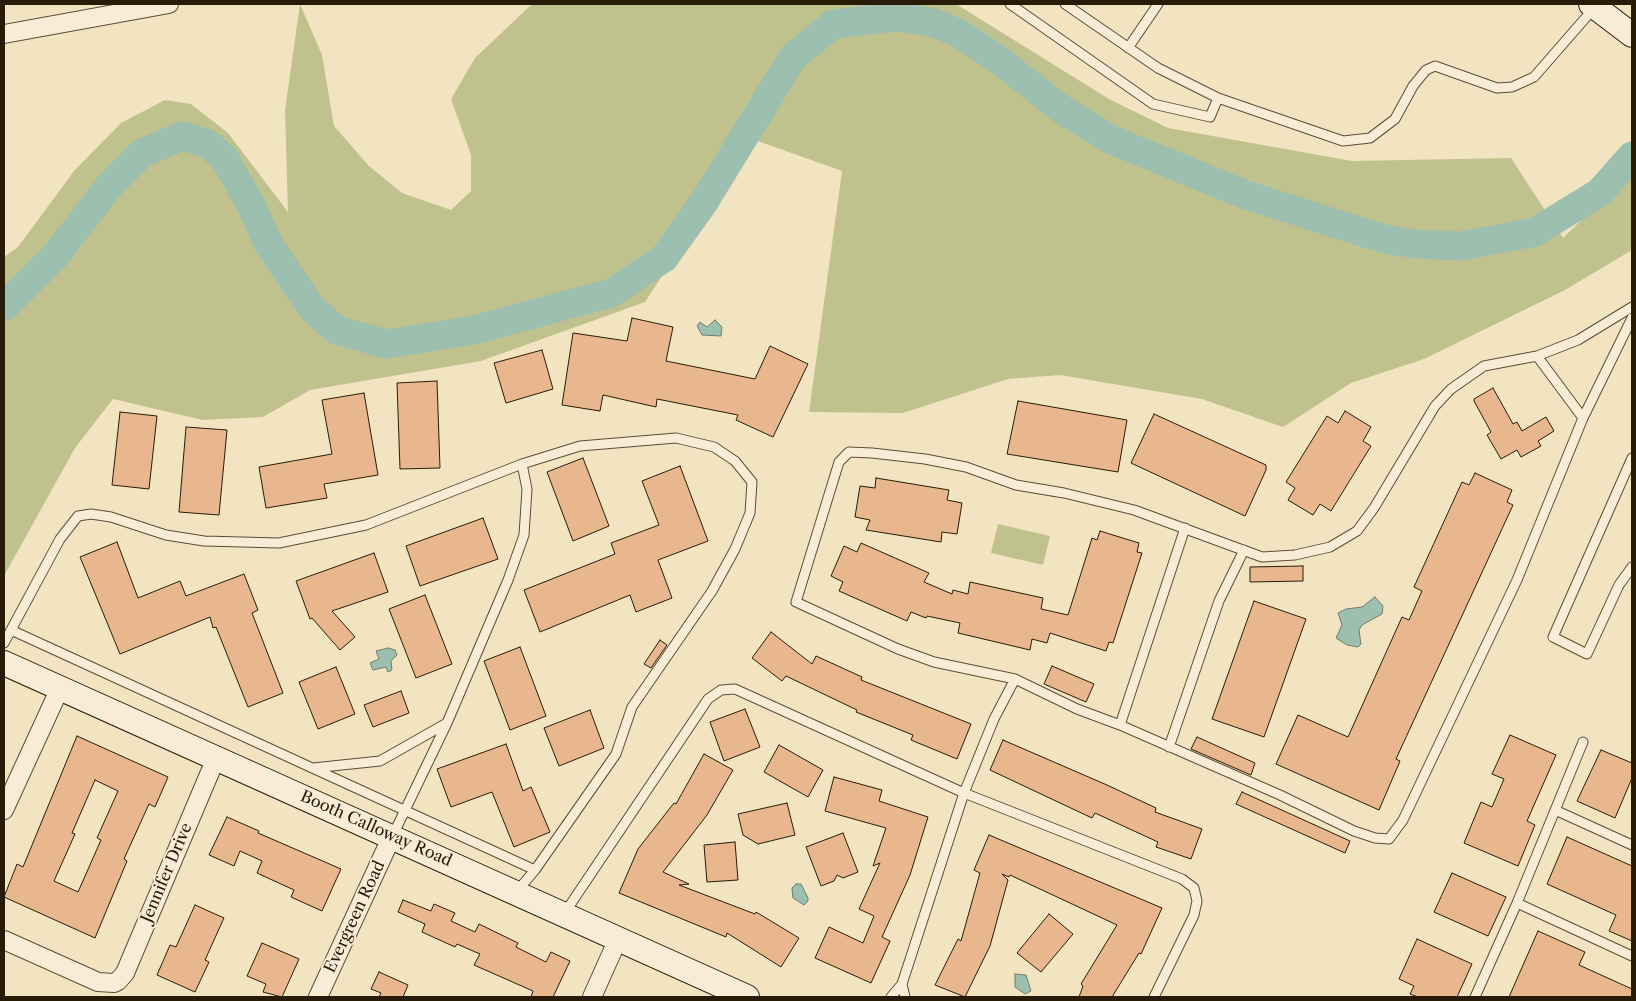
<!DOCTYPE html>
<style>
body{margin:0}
#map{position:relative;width:1636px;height:1001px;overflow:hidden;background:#f2e4c0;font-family:"Libre Caslon Text",serif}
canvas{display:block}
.frame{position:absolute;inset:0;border:5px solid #281b08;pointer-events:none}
</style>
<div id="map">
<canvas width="1636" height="1001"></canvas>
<div class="frame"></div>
</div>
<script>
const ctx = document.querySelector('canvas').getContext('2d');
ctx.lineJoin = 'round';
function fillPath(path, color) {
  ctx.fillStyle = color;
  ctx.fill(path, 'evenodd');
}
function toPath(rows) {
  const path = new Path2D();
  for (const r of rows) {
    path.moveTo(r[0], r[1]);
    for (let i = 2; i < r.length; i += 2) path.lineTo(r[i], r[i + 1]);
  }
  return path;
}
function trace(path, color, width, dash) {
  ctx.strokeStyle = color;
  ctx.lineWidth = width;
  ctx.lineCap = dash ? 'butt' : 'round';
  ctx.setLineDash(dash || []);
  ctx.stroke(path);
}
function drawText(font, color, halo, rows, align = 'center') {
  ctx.font = font + ' "Libre Caslon Text",serif';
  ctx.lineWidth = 4;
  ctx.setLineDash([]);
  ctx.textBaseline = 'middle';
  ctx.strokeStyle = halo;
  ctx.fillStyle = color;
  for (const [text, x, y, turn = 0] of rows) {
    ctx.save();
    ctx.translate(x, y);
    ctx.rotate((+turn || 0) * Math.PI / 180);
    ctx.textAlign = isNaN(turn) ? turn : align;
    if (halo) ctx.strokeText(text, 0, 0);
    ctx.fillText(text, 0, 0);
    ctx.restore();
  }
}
fillPath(toPath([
 [300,4,322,55,334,126,369,166,402,193,451,210,471,191,471,155,451,99,475,58,532,4,956,4,1109,99,1168,128,1352,161,1511,158,1563,238,1632,171,1632,250,1565,290,1424,359,1351,383,1283,427,1202,399,1060,375,1008,379,903,413,809,412,842,171,752,139,645,302,481,361,310,390,263,417,203,420,113,399,75,448,4,576,4,257,18,247,74,171,121,123,165,100,191,104,228,133,288,212,285,110],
 [998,524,1050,536,1043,565,991,553]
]), '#c0c28e');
const water = toPath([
 [715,320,722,327,721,336,702,335,697,326,700,322,707,327,715,320],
 [1375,597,1383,606,1382,614,1362,625,1359,630,1361,644,1358,647,1347,645,1336,638,1342,625,1338,613,1346,609,1362,607,1375,597],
 [388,648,395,650,397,655,391,661,392,670,388,672,386,667,373,670,370,663,379,659,376,651,388,648],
 [796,884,801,884,808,898,808,901,804,905,793,898,792,888,796,884],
 [1015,974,1026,975,1031,991,1025,994,1015,987,1015,974]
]);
fillPath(water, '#9cbfaf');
trace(water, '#6e7d6c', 1);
trace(toPath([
 [4,307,56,255,110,185,142,153,183,136,208,144,225,159,252,207,269,245,311,307,336,330,386,344,474,330,611,293,664,258,704,202,793,57,833,24,895,17,932,22,958,33,998,59,1061,109,1112,140,1246,195,1384,239,1415,244,1461,246,1535,232,1600,192,1632,156]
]), '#9cbfaf', 29);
const building = toPath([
 [632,318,673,327,666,361,755,379,770,346,808,364,773,437,736,420,738,415,657,399,656,407,603,395,600,411,562,405,573,333,627,341,632,318],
 [542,350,553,389,506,403,494,363,542,350],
 [437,381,440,468,400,469,397,383,437,381],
 [1493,388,1513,424,1517,422,1522,431,1546,417,1554,431,1538,441,1541,446,1521,457,1517,450,1501,459,1487,435,1491,432,1474,401,1474,399,1493,388],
 [364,393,378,475,324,484,327,498,266,508,259,467,332,454,322,400,364,393],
 [1018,401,1127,420,1118,472,1007,454,1018,401],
 [1345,411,1371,427,1363,441,1371,446,1331,511,1320,504,1313,515,1288,500,1295,488,1286,482,1327,416,1338,423,1345,411],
 [120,412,157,416,149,489,112,485,120,412],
 [1154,414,1266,465,1266,470,1245,516,1131,463,1154,414],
 [186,427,227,430,219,515,179,512,186,427],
 [583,458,609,526,573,541,547,472,583,458],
 [680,466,708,541,658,560,672,598,636,612,630,595,540,632,524,590,615,554,611,543,659,525,642,481,680,466],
 [1475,473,1512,490,1507,502,1513,505,1396,759,1400,761,1379,810,1276,764,1298,715,1348,737,1402,617,1409,620,1422,591,1414,587,1462,482,1469,485,1475,473],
 [876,478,949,490,947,500,962,503,957,534,942,532,941,542,866,530,870,520,855,517,860,486,875,488,876,478],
 [483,518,498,559,420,586,406,546,483,518],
 [1100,531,1139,543,1137,552,1142,553,1113,643,1109,642,1106,651,1050,633,1047,643,1032,639,1030,650,958,633,960,623,927,616,926,618,911,612,907,621,839,591,843,582,831,576,844,546,857,552,861,543,929,573,924,582,952,594,953,590,968,594,970,582,1043,598,1041,609,1068,615,1092,538,1097,540,1100,531],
 [117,542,138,598,180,581,186,596,244,574,258,610,252,613,283,693,248,707,216,627,213,628,210,617,120,654,80,557,117,542],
 [374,553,388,592,332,611,355,637,340,650,312,618,310,619,296,581,374,553],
 [1303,566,1303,581,1250,582,1250,567,1303,566],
 [425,595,452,664,416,678,389,609,425,595],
 [1254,601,1306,619,1264,737,1212,719,1254,601],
 [771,632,812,664,816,656,862,677,861,680,971,724,957,759,911,740,913,735,856,712,857,710,786,676,782,681,752,658,771,632],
 [660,640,667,645,651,668,644,664,660,640],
 [520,647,546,716,510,730,484,661,520,647],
 [1052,666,1094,684,1086,702,1044,684,1052,666],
 [336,667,355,714,318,729,299,682,336,667],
 [401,691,409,713,373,727,364,705,401,691],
 [745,709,760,747,724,761,710,722,745,709],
 [590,710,604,748,559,766,544,728,590,710],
 [1510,735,1556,755,1527,821,1535,825,1518,866,1464,843,1481,802,1492,807,1504,779,1492,774,1510,735],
 [77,736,168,777,155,807,149,804,124,859,127,861,95,938,4,897,17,864,23,867,77,736],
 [95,780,118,791,97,838,101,840,78,892,54,881,75,834,72,833,95,780],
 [1197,737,1255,763,1251,775,1191,749,1197,737],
 [1003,740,1107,785,1156,808,1155,812,1202,829,1191,859,1156,847,1158,842,1095,813,1092,818,990,770,1003,740],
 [506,744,523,791,531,787,550,832,514,847,492,792,451,807,437,769,506,744],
 [779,745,823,770,808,797,764,772,779,745],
 [1601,750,1632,763,1632,778,1615,818,1577,801,1601,750],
 [704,754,733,770,707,815,663,872,689,884,679,885,755,914,756,912,799,938,781,967,727,933,726,937,619,893,638,849,674,803,676,804,704,754],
 [834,777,882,790,879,801,928,817,910,875,882,937,890,941,871,983,815,958,829,927,863,943,874,916,859,909,880,863,873,866,886,828,825,811,834,777],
 [1242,792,1350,841,1345,853,1236,804,1242,792],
 [787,803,795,835,758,844,743,835,738,814,787,803],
 [227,817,259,831,258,833,341,869,322,911,291,897,294,890,257,873,262,861,240,851,234,866,209,855,227,817],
 [843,833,858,872,843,878,837,875,834,881,821,886,806,847,843,833],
 [989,835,1162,908,1141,954,1139,953,1112,997,1079,997,1083,986,1081,984,1117,925,1010,875,1009,877,1002,874,1008,880,990,946,965,997,935,985,958,939,961,941,980,873,974,870,989,835],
 [1567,837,1632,866,1632,941,1609,931,1616,915,1547,884,1567,837],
 [735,842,738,880,707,882,704,845,735,842],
 [1452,873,1506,897,1488,936,1434,912,1452,873],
 [403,900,431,911,434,904,455,913,451,921,475,932,479,924,518,943,516,947,546,962,551,952,570,961,553,997,531,997,533,991,474,965,480,954,457,944,455,947,422,932,425,924,398,912,403,900],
 [195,905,224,918,205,960,209,962,195,992,157,975,170,945,176,947,195,905],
 [1049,914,1073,934,1041,972,1017,953,1049,914],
 [1538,931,1585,952,1579,965,1632,989,1632,997,1509,997,1538,931],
 [1417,939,1472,964,1457,997,1418,997,1410,994,1414,986,1399,979,1417,939],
 [262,943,299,959,282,997,263,992,266,984,247,976,262,943],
 [379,972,408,985,403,997,379,997,381,993,371,989,379,972]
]);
fillPath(building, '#e8b78d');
trace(building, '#281b08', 1);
const lane = toPath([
 [1010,4,1153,104,1210,117,1218,98],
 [1065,4,1158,68,1218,98,1343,141,1370,138,1395,119,1413,86,1426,70,1435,66,1497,88,1512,87,1534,77,1595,7],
 [1128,48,1158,4],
 [1537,356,1583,418],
 [1632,458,1553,637,1587,654,1619,585,1632,567],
 [11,630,535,870],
 [4,643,60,539,78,516,91,514,111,517,166,535,204,541,279,543,366,525,522,464,580,446,676,438,714,447,735,461,752,482,750,513,735,549,712,591,632,707,616,754,535,870,517,891],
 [1015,679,1077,709,1120,725,1280,795,1354,831,1375,838,1389,839,1403,820,1517,580,1583,418,1632,318],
 [1120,725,1185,528],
 [1169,747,1219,601,1244,550],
 [313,768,380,761,447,723],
 [1555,810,1632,845],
 [393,835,447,723,508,580,524,535,527,489,522,464],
 [1517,903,1632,956],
 [564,914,708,699,721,690,735,689,964,793,1182,879,1194,888,1197,901,1194,915,1154,997],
 [902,984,905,997],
 [891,997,902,984,964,793,994,719,1015,679,934,662,898,649,796,602,839,462,849,452,872,453,925,459,966,467,1016,485,1064,493,1134,510,1262,557,1295,555,1330,547,1357,531,1374,508,1435,406,1451,389,1484,366,1537,356,1578,340,1632,307],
 [1475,997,1517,903,1583,742]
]);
const street = toPath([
 [4,34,169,4],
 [4,810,60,688],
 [4,940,98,982,114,983,118,981,125,973,216,758],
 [318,997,392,836],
 [592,997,618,939]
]);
const secondary = toPath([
 [1591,4,1632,35],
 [4,663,747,997]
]);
trace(lane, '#5a4d36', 11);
trace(street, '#5a4d36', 20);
trace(secondary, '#281b08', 26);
trace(lane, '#f7edd6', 9);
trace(street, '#f7edd6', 18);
trace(secondary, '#f7edd6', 24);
drawText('16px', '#281b08', '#f7edd6', [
 ["Booth Calloway Road",376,829,24],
 ["Jennifer Drive",167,873,-67],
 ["Evergreen Road",355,917,-65]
]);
</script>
